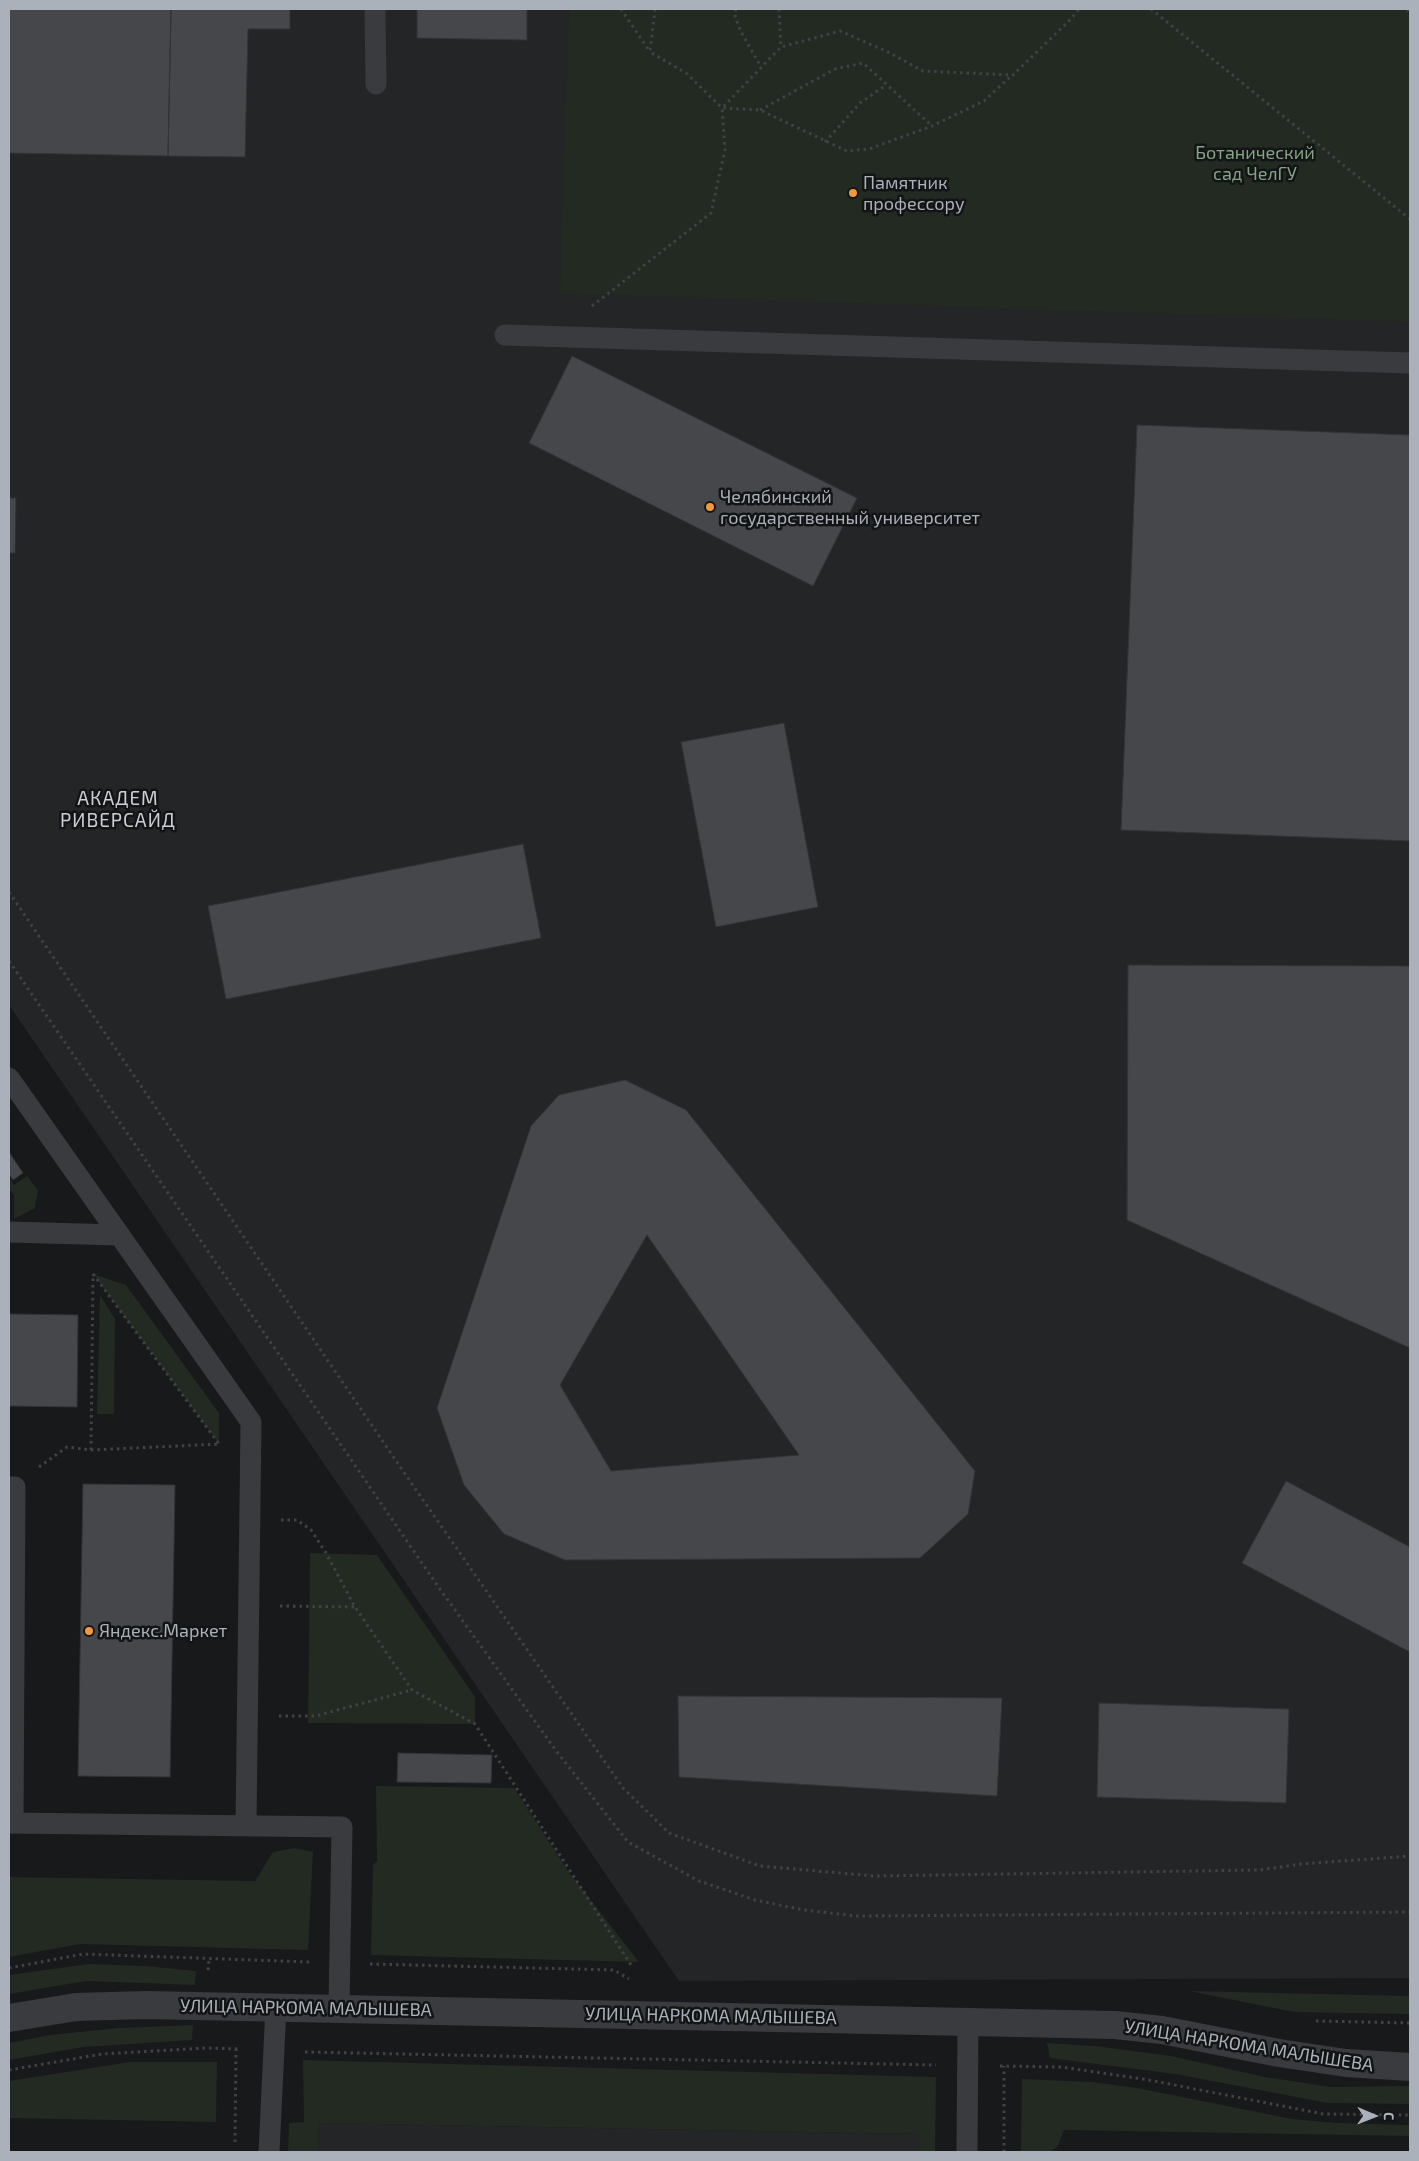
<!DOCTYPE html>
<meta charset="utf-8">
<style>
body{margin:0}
#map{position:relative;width:1419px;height:2161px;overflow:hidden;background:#18191a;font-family:"Exo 2",sans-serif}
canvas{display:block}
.frame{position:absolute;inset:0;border:10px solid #abb1ba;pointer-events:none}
.north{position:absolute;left:1349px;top:2091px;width:50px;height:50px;-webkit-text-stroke:4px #131415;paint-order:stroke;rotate:91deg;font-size:14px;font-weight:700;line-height:20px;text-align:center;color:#abb1ba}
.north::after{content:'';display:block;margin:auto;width:18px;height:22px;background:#abb1ba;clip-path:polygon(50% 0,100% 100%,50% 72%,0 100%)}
</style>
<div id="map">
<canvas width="1419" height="2161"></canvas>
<div class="frame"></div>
<div class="north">С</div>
</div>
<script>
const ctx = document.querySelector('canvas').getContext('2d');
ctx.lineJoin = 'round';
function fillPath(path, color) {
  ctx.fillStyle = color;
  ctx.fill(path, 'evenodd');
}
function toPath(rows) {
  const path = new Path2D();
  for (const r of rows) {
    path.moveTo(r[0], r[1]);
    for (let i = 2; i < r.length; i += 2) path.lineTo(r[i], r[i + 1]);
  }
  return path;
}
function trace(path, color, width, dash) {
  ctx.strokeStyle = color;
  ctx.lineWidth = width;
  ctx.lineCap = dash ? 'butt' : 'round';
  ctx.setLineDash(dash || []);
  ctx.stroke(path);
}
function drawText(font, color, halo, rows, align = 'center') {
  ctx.font = font + ' "Exo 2",sans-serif';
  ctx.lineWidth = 5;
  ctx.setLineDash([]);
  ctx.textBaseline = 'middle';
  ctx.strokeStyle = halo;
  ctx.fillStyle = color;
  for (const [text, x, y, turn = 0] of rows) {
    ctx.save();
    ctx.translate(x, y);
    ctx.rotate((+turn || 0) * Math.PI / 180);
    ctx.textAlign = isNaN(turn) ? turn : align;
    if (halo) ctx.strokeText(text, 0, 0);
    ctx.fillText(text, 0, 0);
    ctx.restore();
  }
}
fillPath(toPath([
 [9,9,1410,9,1410,1978,679,1981,9,1005],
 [319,2123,920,2134,920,2152,318,2152]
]), '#242527');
fillPath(toPath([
 [569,9,1410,9,1410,322,560,293],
 [27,1176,38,1190,35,1208,14,1219,14,1195,9,1189,9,1177,14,1185],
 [93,1274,126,1285,219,1413,219,1444],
 [100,1295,115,1319,114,1414,97,1414],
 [310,1553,377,1555,475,1697,475,1724,308,1723],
 [376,1786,514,1788,568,1871,639,1962,371,1955,373,1865,377,1861],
 [294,1848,313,1852,308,1950,80,1944,9,1957,9,1877,255,1881,273,1852],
 [89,1964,145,1966,196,1971,195,1985,86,1981,9,1994,9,1975],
 [1189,1991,1410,1996,1410,2014,1294,2012],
 [193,2025,192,2040,83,2047,9,2060,9,2043,50,2035,118,2028],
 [1047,2043,1095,2046,1171,2056,1265,2077,1331,2087,1410,2086,1410,2104,1328,2103,1175,2074,1050,2058],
 [303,2060,936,2077,935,2152,920,2152,919,2134,319,2123,318,2152,288,2152,289,2123,304,2122],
 [130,2062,217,2062,216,2122,9,2118,9,2081],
 [1022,2079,1092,2082,1137,2088,1292,2119,1337,2123,1410,2125,1410,2136,1064,2130,1058,2146,1050,2152,1021,2152]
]), '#222a22');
const building = toPath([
 [9,9,171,9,168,156,9,153,9,9],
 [171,9,290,9,290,29,248,29,245,157,168,156,171,9],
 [417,9,527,9,527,40,417,38,417,9],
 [572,356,857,498,813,586,529,443,572,356],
 [1137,425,1410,435,1410,841,1121,830,1137,425],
 [9,498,16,498,15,553,9,553,9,498],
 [784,723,818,907,716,927,681,742,784,723],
 [523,844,541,938,226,999,208,906,523,844],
 [1128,965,1410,966,1410,1348,1127,1220,1128,965],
 [625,1080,686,1110,975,1471,968,1514,920,1558,565,1560,504,1534,464,1485,437,1408,531,1126,559,1095,625,1080],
 [647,1235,799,1455,611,1471,560,1385,647,1235],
 [9,1152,23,1173,13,1180,9,1174,9,1152],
 [9,1314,78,1315,77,1407,9,1406,9,1314],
 [1286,1481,1410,1547,1410,1652,1242,1563,1286,1481],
 [83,1484,175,1485,170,1777,78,1776,83,1484],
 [678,1696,1002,1698,997,1796,679,1777,678,1696],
 [1099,1703,1289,1709,1286,1803,1097,1797,1099,1703],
 [398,1753,492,1755,491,1783,397,1782,398,1753]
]);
fillPath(building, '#45474a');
trace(building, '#323336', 1);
trace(toPath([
 [621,9,650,52],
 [655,9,650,52,686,73,722,108,760,110,847,151,869,149,932,126,984,101,1012,75],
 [736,9,734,13,740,30,761,67],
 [779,9,781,47],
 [1151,9,1410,219],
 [1407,9,1410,13],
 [760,110,835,69,863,63,932,126],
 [825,142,860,103,885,86],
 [592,306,711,213,725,150,722,108,781,47,840,31,888,52,923,71,1013,75,1071,19,1079,9],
 [9,892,403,1471,623,1788,669,1833,760,1866,874,1876,1260,1870,1301,1864,1410,1856],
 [9,961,437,1585,557,1752,628,1842,699,1881,755,1900,804,1910,857,1916,1410,1912],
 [93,1274,219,1444],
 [91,1450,93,1274],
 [39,1467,67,1447,91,1450,220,1444],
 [281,1520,297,1520,311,1530,326,1553,355,1607,412,1690,475,1724,633,1968],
 [280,1606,355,1607],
 [279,1716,315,1716,412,1690],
 [370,1964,614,1970,629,1979],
 [9,1968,83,1954,309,1962],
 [208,1970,209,1959],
 [1316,2021,1410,2023],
 [305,2052,936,2065],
 [1000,2066,1062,2067,1149,2080,1323,2114,1410,2115],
 [9,2070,102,2054,205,2048,241,2049],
 [235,2142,236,2049],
 [1004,2152,1004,2066]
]), '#3f4246', 3, [2.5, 4]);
trace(toPath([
 [375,9,376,84],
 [505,335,1410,363],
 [9,1078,251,1422,246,1825],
 [9,1232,118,1235],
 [9,1487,15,1487,13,1823],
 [9,1823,342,1827,339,2008],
 [269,2152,276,2007],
 [967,2152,968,2021]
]), '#393b3f', 21);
trace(toPath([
 [9,2018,76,2007,146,2005,1115,2025,1162,2030,1279,2053,1346,2063,1410,2067]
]), '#393b3f', 28);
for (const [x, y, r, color] of [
 [853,193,5,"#ee9a3d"],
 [710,507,5,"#ee9a3d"],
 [89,1631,5,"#ee9a3d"]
]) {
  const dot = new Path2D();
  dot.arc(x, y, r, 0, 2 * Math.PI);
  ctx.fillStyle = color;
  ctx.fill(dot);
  trace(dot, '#131415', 2);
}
drawText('18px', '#85a483', '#131415', [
 ["Ботанический",1255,153],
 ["сад ЧелГУ",1255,174]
]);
drawText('18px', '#abb1ba', '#131415', [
 ["Памятник",863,183],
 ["профессору",863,204],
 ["Челябинский",720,497],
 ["государственный университет",720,518],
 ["Яндекс.Маркет",99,1631]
], 'left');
drawText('18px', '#abb1ba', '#131415', [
 ["УЛИЦА НАРКОМА МАЛЫШЕВА",306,2008,1],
 ["УЛИЦА НАРКОМА МАЛЫШЕВА",711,2016,1],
 ["УЛИЦА НАРКОМА МАЛЫШЕВА",1249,2046,9]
]);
ctx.letterSpacing = '1px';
drawText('19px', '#ccd0d6', '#131415', [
 ["АКАДЕМ",118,799],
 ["РИВЕРСАЙД",118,821]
]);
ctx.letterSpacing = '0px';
</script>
